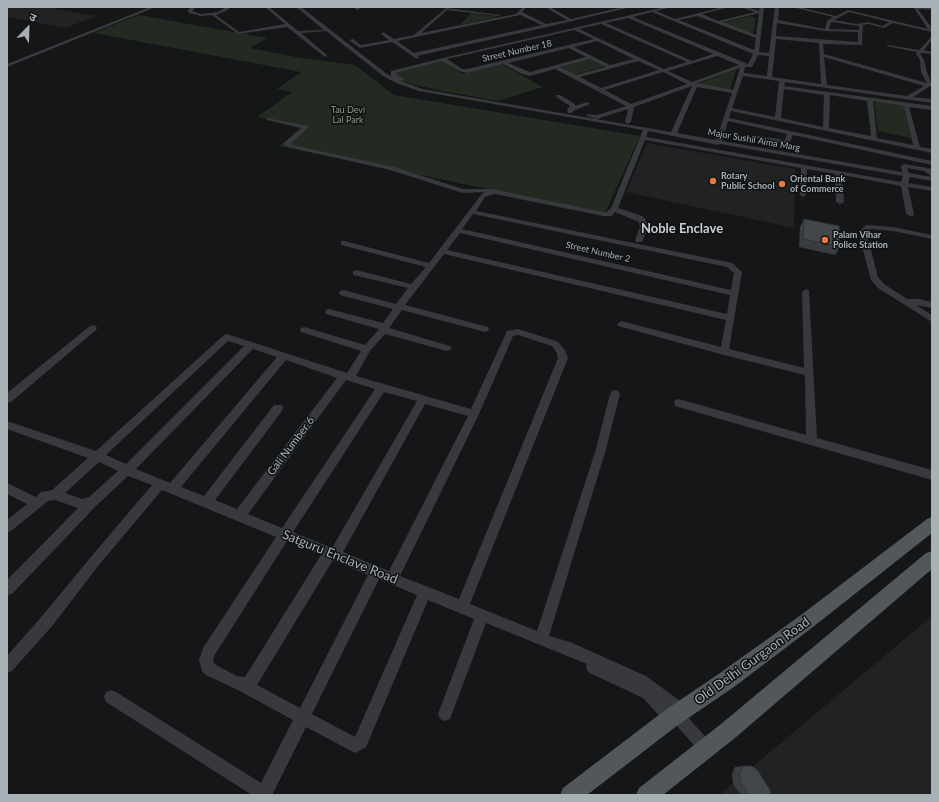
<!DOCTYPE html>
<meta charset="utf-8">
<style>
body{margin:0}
#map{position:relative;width:939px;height:802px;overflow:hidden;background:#151617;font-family:Lato,"Noto Sans Devanagari",sans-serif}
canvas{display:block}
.frame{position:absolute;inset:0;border:8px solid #a8b1b6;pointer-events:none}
.north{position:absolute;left:8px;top:8px;width:40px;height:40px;-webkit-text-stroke:3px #101112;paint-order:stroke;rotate:23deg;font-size:11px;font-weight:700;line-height:16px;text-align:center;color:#a8b1b6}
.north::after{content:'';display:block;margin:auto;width:14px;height:18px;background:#a8b1b6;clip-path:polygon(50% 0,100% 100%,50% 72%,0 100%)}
</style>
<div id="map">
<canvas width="939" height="802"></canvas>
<div class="frame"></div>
<div class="north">उ</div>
</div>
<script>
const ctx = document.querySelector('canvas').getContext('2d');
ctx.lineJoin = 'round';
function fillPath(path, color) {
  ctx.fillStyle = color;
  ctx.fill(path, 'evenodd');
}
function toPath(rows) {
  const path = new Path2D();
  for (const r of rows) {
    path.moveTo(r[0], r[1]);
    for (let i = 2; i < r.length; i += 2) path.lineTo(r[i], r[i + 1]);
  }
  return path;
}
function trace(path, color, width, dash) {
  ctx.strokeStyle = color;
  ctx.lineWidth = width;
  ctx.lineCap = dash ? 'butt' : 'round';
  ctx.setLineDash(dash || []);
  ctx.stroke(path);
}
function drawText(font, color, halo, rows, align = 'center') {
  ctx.font = font + ' Lato,sans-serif';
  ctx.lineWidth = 3;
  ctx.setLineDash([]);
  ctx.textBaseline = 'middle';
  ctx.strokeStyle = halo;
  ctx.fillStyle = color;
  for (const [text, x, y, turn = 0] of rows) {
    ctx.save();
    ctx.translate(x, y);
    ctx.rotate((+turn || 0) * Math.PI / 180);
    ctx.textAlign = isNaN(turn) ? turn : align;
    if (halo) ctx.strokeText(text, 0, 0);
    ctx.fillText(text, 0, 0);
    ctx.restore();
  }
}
fillPath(toPath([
 [7,7,45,7,96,16,66,28,7,17],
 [647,143,795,169,794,228,626,192],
 [932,616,932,795,719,795]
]), '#212224');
fillPath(toPath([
 [471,13,499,17,460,25],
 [139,15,267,38,250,48,301,58,355,65,394,95,640,136,605,213,279,146,305,127,257,117,292,92,277,89,301,72,94,33],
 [750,16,756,18,753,34,722,23],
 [591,59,606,66,574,75,560,67],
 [442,61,462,74,501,64,543,87,497,101,443,91,411,84,389,75],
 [736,70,730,90,696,84],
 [874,101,904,106,911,138,878,131]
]), '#232a22');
fillPath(toPath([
 [150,7,156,7,7,67,7,64,150,7],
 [191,7,196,7,192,11,201,14,218,12,226,7,230,7,228,10,216,15,239,32,285,24,265,7,269,7,298,31,324,30,296,7,301,7,387,74,399,80,391,76,391,71,443,58,665,7,672,7,656,11,675,19,723,7,730,7,702,14,718,21,755,12,741,7,747,7,759,11,760,7,764,7,759,52,769,53,775,7,779,7,778,20,825,29,827,21,833,17,792,7,799,7,836,16,848,10,928,29,914,8,910,7,932,8,932,10,918,9,932,28,932,32,893,23,884,28,868,24,863,25,862,45,823,44,824,54,927,83,921,72,920,60,916,54,917,52,886,46,888,45,919,50,932,36,932,40,924,50,932,52,932,54,922,53,920,54,924,60,927,72,932,85,913,97,932,99,932,103,785,82,784,86,932,106,932,110,909,107,920,147,932,149,932,153,731,111,729,118,932,161,932,165,793,135,790,142,786,144,755,138,752,136,753,135,785,140,787,134,728,121,722,141,902,172,901,166,904,164,928,168,932,169,932,177,924,171,907,168,909,173,932,177,932,181,910,177,908,183,932,187,932,191,908,187,914,214,913,216,910,216,906,214,901,186,842,175,844,202,840,204,836,202,835,174,807,169,806,195,803,197,800,195,801,168,645,140,618,208,642,216,645,219,648,227,642,242,636,242,635,240,640,227,639,222,615,212,612,216,603,216,495,194,485,197,476,211,732,263,742,272,729,349,804,368,802,292,806,289,809,290,817,438,932,470,932,480,675,406,674,403,675,400,679,399,806,435,805,375,724,355,618,326,617,324,621,321,721,347,726,320,444,254,405,305,488,327,489,329,488,331,485,332,402,310,389,328,450,346,452,348,450,350,447,351,385,334,370,351,356,376,471,409,507,331,518,329,553,340,558,342,565,350,568,358,470,604,537,631,596,449,610,394,612,391,615,390,618,391,620,394,606,449,549,636,570,642,646,676,687,706,689,711,687,716,711,743,714,748,711,753,706,756,701,753,675,724,671,725,666,723,643,698,588,672,586,667,587,664,486,623,450,719,445,721,440,719,438,714,474,619,428,600,366,747,355,753,306,727,273,793,274,795,252,795,106,702,104,697,106,692,111,690,116,692,261,783,293,720,238,690,206,675,202,671,199,660,203,648,276,537,162,490,98,566,53,625,12,671,7,673,7,656,43,615,90,558,152,485,128,476,96,506,12,594,7,595,7,580,78,508,55,500,48,501,11,531,7,533,7,520,27,504,7,494,7,483,36,497,41,492,52,490,88,458,7,429,7,421,96,451,224,335,227,334,347,373,361,351,301,332,300,330,301,328,304,327,365,345,379,329,326,314,325,312,326,310,329,309,383,323,393,309,340,295,339,293,340,291,343,290,396,304,408,288,353,275,353,271,356,270,411,284,426,267,341,245,341,241,344,241,429,263,481,195,484,192,463,193,390,170,288,147,284,143,285,142,301,128,267,120,267,118,308,126,308,128,291,143,292,145,394,167,463,189,492,189,603,212,607,212,611,208,643,130,419,91,396,83,383,76,326,31,301,33,327,55,325,57,287,27,238,34,212,15,201,16,189,13,188,10,191,7],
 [652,12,753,54,748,64,633,17,652,12],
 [849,12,889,22,883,26,868,22,857,24,834,20,849,12],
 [759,13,756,35,723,22,759,13],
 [697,16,756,38,754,50,679,20,697,16],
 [628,18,713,54,692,61,606,23,628,18],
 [831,22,859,26,859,30,829,29,831,22],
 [777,23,825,31,858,32,858,42,776,36,777,23],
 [601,24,687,62,664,69,579,29,601,24],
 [574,30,594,39,467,69,462,69,447,59,574,30],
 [776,39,819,43,821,84,772,77,776,39],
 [597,41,634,59,610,65,574,47,597,41],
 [569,48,586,57,530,72,508,63,569,48],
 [758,55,769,56,767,76,744,73,745,67,752,67,758,55],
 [717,56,739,65,692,82,668,71,717,56],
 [824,57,924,86,907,96,827,85,824,57],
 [590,59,606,67,576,75,560,67,590,59],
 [442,61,459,71,467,73,503,64,522,74,530,76,555,69,626,106,597,115,587,114,587,116,597,119,628,109,625,122,628,124,631,122,634,107,692,86,671,132,422,89,401,81,405,80,396,74,396,73,442,61],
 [638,61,659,70,601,88,580,77,638,61],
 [740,68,733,90,697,83,740,68],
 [663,72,687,84,631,104,605,90,663,72],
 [743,76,779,81,775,117,732,108,743,76],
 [697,87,732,93,716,140,677,133,697,87],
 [784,89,824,95,823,127,781,118,784,89],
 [830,95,867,101,871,136,829,128,830,95],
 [873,101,904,106,913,145,877,138,873,101],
 [648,131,718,145,720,144,903,176,901,182,646,137,648,131],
 [473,214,727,267,734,273,731,290,462,229,473,214],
 [460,233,730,295,727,314,447,250,460,233],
 [518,335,552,346,557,353,558,358,459,599,400,576,479,414,513,336,518,335],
 [228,341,244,346,126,464,106,455,228,341],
 [253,349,277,357,170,483,136,469,253,349],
 [286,360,337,378,237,509,215,500,282,411,283,408,282,405,274,405,204,496,181,487,286,360],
 [346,380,375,389,282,528,248,514,346,380],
 [384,392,417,401,332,548,293,532,384,392],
 [425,404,468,416,389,571,343,552,425,404],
 [99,462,118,471,89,497,82,499,65,493,99,462],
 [287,541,321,555,245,677,237,676,216,665,213,662,214,656,287,541],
 [333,560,368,575,300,708,257,685,333,560],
 [379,579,417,595,355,737,312,714,379,579],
 [353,7,358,7,360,9,357,10,353,7],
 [523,7,527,7,522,12,546,24,567,20,545,7,550,7,571,19,623,7,631,7,547,27,417,56,419,58,417,59,392,42,360,48,349,40,353,39,361,45,389,40,381,34,383,32,394,39,414,35,446,8,501,15,499,16,447,10,421,33,516,14,523,7],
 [520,15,542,25,414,53,397,41,520,15],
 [556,95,560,95,575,104,575,106,587,102,590,104,573,111,572,113,568,113,567,110,570,106,556,97,556,95],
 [866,225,893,227,932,235,932,239,893,231,871,229,869,231,868,239,878,277,884,284,907,299,919,299,932,302,932,308,916,305,932,315,932,322,878,288,871,280,860,239,861,230,866,225],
 [93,325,96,326,97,328,96,330,11,402,7,403,7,393,90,326,93,325]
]), '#37393c');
fillPath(toPath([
 [932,517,932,533,813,627,734,687,678,725,587,795,560,795,563,788,664,711,720,673,801,615,927,519,932,517],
 [932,551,932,569,735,738,663,795,636,795,639,788,721,724,926,553,932,551]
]), '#53575a');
fillPath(toPath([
 [804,219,840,247,835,255,799,247,800,227],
 [743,766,771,795,741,795,733,784,732,774,735,767]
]), '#3a3d40');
const building = toPath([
 [804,219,839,226,840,247,803,239,804,219],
 [743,766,752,766,758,771,770,790,771,795,749,795,741,783,740,773,743,766]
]);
fillPath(building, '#44474a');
trace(building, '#303234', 1);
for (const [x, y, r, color] of [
 [713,181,4,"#e57a40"],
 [782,184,4,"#e57a40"],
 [825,240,4,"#e57a40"]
]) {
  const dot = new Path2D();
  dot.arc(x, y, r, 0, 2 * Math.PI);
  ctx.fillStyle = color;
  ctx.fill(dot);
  trace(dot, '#101112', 1.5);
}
drawText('9px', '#a8b1b6', '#101112', [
 ["Street Number 18",517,51,-13],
 ["Major Sushil Aima Marg",754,140,10],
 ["Street Number 2",598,252,13]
]);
drawText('9px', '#88a080', '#101112', [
 ["Tau Devi",348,110],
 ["Lal Park",348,120]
]);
drawText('bold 9px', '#a8b1b6', '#101112', [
 ["Rotary",721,176],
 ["Public School",721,186],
 ["Oriental Bank",790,179],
 ["of Commerce",790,189],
 ["Palam Vihar",833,235],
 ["Police Station",833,245]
], 'left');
drawText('11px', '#a8b1b6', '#101112', [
 ["Gali Number 6",291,446,-53]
]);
drawText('bold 13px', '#c9ced2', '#101112', [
 ["Noble Enclave",682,229]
]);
drawText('13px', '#a8b1b6', '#101112', [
 ["Satguru Enclave Road",340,557,22],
 ["Old Delhi Gurgaon Road",752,661,-36]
]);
</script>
